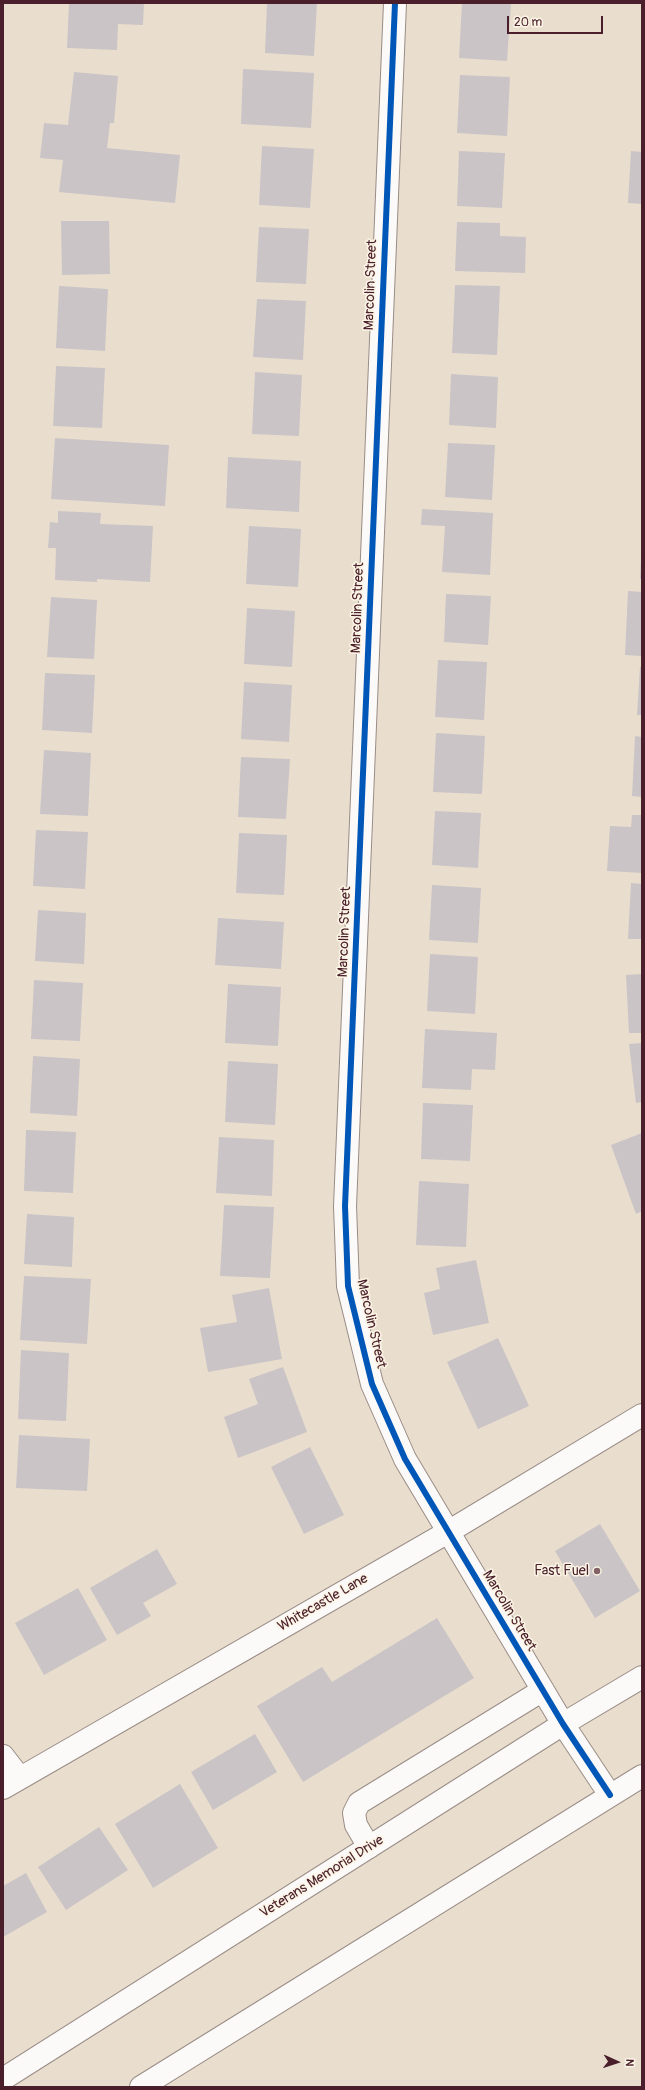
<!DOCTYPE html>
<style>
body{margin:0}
#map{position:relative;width:645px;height:2090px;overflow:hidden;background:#e9dece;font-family:Pangolin,sans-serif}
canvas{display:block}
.frame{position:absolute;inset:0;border:4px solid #4a1f2b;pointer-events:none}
.north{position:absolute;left:597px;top:2042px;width:40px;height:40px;-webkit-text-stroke:3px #fcf5e5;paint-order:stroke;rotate:93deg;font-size:11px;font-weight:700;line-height:16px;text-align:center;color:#4a1f2b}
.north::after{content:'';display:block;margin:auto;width:14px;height:18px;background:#4a1f2b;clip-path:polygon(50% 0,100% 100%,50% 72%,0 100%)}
.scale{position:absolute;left:507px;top:16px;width:96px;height:18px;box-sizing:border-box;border:2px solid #4a1f2b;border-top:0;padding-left:5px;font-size:12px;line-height:14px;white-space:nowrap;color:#4a1f2b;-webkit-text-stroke:3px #fcf5e5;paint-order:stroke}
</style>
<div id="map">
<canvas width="645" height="2090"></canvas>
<div class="frame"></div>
<div class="north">N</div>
<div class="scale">20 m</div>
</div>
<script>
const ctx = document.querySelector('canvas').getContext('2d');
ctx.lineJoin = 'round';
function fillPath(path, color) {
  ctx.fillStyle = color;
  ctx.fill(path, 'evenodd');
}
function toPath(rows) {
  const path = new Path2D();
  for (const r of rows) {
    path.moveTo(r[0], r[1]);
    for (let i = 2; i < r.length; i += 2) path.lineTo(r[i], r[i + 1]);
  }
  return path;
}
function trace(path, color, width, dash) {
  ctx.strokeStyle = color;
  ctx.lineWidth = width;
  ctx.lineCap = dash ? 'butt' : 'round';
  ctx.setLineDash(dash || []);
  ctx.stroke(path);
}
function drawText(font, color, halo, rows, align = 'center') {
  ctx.font = font + ' Pangolin,sans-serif';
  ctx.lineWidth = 3;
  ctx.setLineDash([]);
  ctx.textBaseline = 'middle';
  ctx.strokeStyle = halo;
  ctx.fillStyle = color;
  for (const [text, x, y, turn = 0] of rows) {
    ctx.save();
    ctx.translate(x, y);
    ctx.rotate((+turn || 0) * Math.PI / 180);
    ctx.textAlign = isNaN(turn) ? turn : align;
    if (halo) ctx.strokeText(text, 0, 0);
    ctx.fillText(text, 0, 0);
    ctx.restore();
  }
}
fillPath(toPath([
 [69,3,144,3,143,25,118,24,117,50,67,48],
 [267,3,317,3,314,56,265,53],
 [462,3,511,3,507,61,459,58],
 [243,69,314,73,311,128,241,124],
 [74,72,118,76,114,123,110,123,107,148,180,155,175,203,59,192,63,160,40,158,44,123,68,125],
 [460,75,510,77,507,136,457,133],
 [262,146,314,149,310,208,259,205],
 [459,151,505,153,502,208,457,206],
 [631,151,642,152,642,204,628,203],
 [61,221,109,221,110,274,62,275],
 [457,222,500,223,500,236,526,237,525,273,455,271],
 [259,227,309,229,306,284,256,282],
 [455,285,500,286,497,355,452,353],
 [59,286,108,289,105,351,56,348],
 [257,299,306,301,303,360,253,357],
 [56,366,105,368,102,428,53,426],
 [255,372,302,375,299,436,252,434],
 [451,374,498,377,496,428,449,425],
 [55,438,169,445,165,506,51,499],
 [448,443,495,445,492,500,445,497],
 [228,457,301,461,299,512,226,508],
 [422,509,493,513,490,575,442,572,445,526,421,525],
 [58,511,101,513,100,524,153,526,150,582,97,579,97,582,55,580,56,548,48,548,50,522,58,523],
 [249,526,301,529,298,587,246,584],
 [641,558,642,558,642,579,640,579],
 [628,591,642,592,642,656,625,655],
 [446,594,491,596,488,645,444,642],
 [51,597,97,600,94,659,47,657],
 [247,608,295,611,292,667,244,664],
 [438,660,487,662,484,720,435,717],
 [640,667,642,667,642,715,637,715],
 [45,673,95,675,92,733,42,730],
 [244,682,292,685,289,742,241,739],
 [436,733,485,736,482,794,433,792],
 [635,736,642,737,642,797,632,796],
 [44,750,91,753,88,816,40,814],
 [241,757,290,759,286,819,238,817],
 [435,811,481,813,478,868,432,865],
 [632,815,642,815,642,873,607,871,610,826,631,827],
 [36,830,88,832,85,889,33,886],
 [239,833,287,835,284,895,236,893],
 [631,883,642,884,642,939,628,939],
 [432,885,481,888,478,943,429,940],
 [38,910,86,913,84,964,35,961],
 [218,918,284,922,281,969,215,965],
 [430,954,478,957,475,1014,427,1011],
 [642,974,642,1033,629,1033,626,975],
 [34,980,83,983,80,1041,31,1039],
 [228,984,281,987,278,1046,225,1043],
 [425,1029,497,1033,495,1070,472,1069,471,1090,422,1088],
 [642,1043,642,1102,636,1103,629,1044],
 [33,1056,80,1059,77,1116,30,1113],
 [228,1061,278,1064,275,1125,225,1122],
 [423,1103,473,1105,470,1161,421,1159],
 [26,1130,76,1132,73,1193,24,1191],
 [642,1133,642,1211,636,1214,611,1145],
 [219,1137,274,1140,272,1196,216,1193],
 [419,1181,469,1184,466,1247,416,1245],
 [224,1205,274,1207,270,1278,220,1276],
 [27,1214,74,1217,72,1267,24,1264],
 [476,1260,489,1323,433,1335,424,1293,440,1289,436,1268],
 [24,1276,91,1279,87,1344,20,1340],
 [269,1288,282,1359,208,1372,200,1328,237,1322,232,1295],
 [498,1338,529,1406,478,1429,447,1362],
 [21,1350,69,1353,66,1421,18,1419],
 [283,1367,307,1432,238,1458,224,1417,258,1404,249,1379],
 [19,1435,90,1439,87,1491,16,1488],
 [310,1447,344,1515,304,1534,271,1467],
 [600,1524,640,1591,595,1618,555,1551],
 [157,1549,177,1584,143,1603,151,1616,117,1635,90,1588],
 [78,1588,107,1640,44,1675,15,1623],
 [437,1618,474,1678,303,1782,257,1706,322,1667,332,1682],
 [255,1734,277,1772,213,1810,191,1772],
 [180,1784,218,1848,153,1888,115,1824],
 [99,1827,128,1870,66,1910,38,1867],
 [26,1873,47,1912,3,1937,3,1886]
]), '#cac4c6');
const minor = toPath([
 [395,3,345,1206,348,1286,372,1384,405,1459,563,1724,610,1795],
 [3,1756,20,1778],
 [3,1788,448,1532,642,1415],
 [369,1847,356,1825,354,1813,359,1803,543,1690]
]);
const major = toPath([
 [3,2079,563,1724,642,1677],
 [141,2087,642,1776]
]);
trace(minor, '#998c86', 24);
trace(major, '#998c86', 24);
trace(minor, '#fcfaf8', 22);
trace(major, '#fcfaf8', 22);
trace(toPath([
 [395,3,345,1206,348,1286,372,1384,405,1459,563,1724,610,1795]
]), '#0057b8', 6);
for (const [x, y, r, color] of [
 [597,1571,4,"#826264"]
]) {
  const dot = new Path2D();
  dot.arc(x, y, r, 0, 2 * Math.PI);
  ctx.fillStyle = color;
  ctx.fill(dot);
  trace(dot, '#fcf5e5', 1.5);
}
drawText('14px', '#4a1f2b', '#fcf5e5', [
 ["Marcolin Street",371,285,-88],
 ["Marcolin Street",358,608,-88],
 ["Marcolin Street",345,932,-88],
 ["Marcolin Street",371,1324,77],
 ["Whitecastle Lane",323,1603,-30],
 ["Marcolin Street",509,1611,59],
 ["Veterans Memorial Drive",322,1877,-32]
]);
drawText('14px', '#4a1f2b', '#fcf5e5', [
 ["Fast Fuel",589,1571]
], 'right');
</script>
